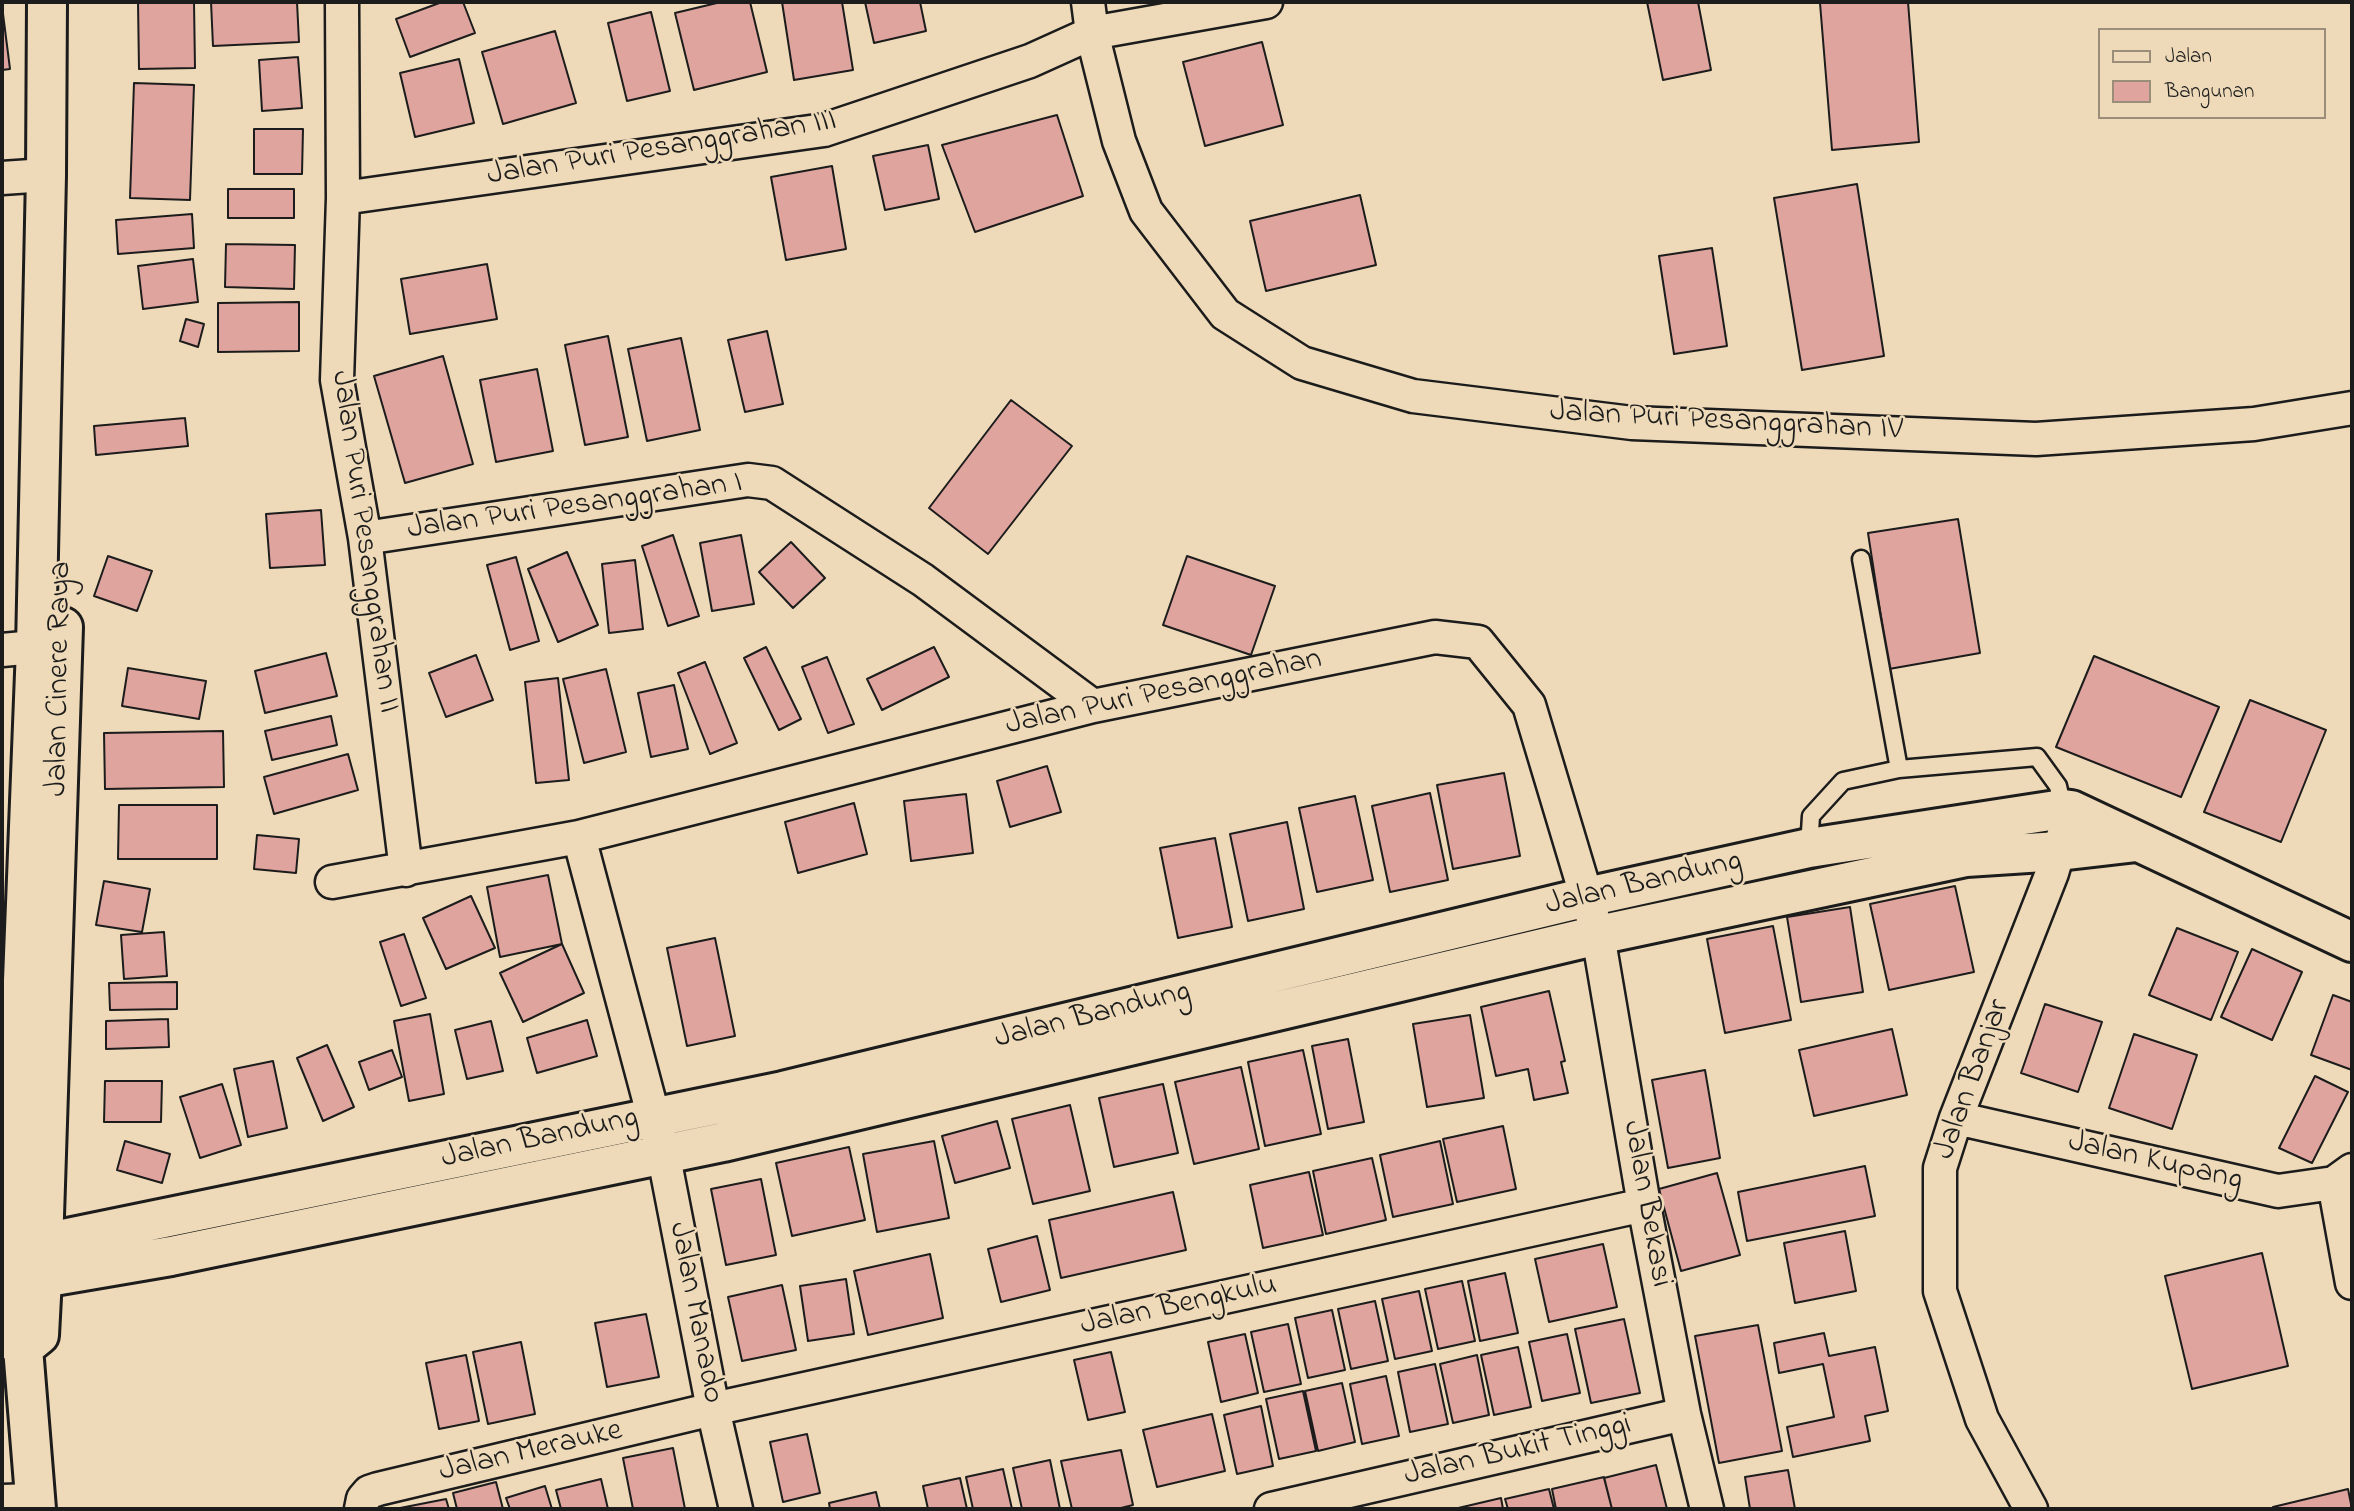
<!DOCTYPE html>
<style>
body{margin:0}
#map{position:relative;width:2354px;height:1511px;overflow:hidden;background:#eedab8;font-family:"Indie Flower",sans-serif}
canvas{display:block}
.frame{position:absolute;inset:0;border:4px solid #1c1c1c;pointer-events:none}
.legend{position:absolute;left:2098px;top:28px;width:228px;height:91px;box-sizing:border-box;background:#eedab8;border:2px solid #9a8e7a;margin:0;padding:9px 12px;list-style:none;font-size:21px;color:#1c1c1c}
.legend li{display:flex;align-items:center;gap:14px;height:35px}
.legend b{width:35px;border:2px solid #9a8e7a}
</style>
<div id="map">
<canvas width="2354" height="1511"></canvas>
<div class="frame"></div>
<ul class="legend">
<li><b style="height:9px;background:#eedab8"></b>Jalan</li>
<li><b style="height:19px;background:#dea49d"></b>Bangunan</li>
</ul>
</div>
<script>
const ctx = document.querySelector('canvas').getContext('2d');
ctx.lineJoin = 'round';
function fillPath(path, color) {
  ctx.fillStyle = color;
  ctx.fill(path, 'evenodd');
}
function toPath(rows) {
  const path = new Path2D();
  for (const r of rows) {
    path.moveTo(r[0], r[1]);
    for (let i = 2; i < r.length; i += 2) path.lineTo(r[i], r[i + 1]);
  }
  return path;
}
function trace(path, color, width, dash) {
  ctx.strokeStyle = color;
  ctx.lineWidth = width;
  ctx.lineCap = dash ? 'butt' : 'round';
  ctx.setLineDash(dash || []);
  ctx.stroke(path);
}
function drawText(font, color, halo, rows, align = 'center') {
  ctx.font = font + ' "Indie Flower",sans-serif';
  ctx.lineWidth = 5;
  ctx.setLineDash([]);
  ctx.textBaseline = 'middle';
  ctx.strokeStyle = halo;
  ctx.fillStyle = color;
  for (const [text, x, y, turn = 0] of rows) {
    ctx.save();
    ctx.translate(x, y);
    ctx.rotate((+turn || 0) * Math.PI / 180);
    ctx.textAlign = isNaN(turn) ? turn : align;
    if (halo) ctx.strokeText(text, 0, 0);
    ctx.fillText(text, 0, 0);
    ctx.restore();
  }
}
const building = toPath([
 [138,2,194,2,195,68,139,69,138,2],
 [211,2,297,2,299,42,213,46,211,2],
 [442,2,463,2,475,33,410,57,396,19,442,2],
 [721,2,750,2,767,72,694,90,675,13,721,2],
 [782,2,842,2,853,70,794,80,782,2],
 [865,2,920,2,926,31,874,43,865,2],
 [1647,2,1698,2,1711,70,1663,80,1647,2],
 [1838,2,1908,2,1919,142,1832,150,1820,3,1838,2],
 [2,6,10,69,2,70,2,6],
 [651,12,670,91,627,101,608,23,651,12],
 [555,31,576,103,503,124,482,52,555,31],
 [1262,42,1283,125,1205,146,1183,62,1262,42],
 [298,57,302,108,262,111,259,60,298,57],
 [459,59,474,123,415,137,400,73,459,59],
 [134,83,194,85,190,200,130,198,134,83],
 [1057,115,1083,196,975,232,942,145,1057,115],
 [254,129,303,129,302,174,254,174,254,129],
 [928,145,939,199,885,210,873,156,928,145],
 [832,166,846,249,786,260,771,177,832,166],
 [1857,184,1884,356,1802,370,1774,198,1857,184],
 [228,189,294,189,294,218,228,218,228,189],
 [1360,195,1376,265,1266,291,1250,221,1360,195],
 [192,214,194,248,118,254,116,220,192,214],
 [226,244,295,245,294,289,225,287,226,244],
 [1712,248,1727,346,1674,354,1659,256,1712,248],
 [193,259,198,302,143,309,138,266,193,259],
 [487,264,497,319,410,334,401,279,487,264],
 [299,302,299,351,218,352,218,303,299,302],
 [186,319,204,324,198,347,180,341,186,319],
 [767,331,783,404,745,412,728,340,767,331],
 [608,336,628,437,585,445,565,345,608,336],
 [681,338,700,430,647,441,628,349,681,338],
 [443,356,473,464,405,483,374,376,443,356],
 [537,369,553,451,496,462,480,380,537,369],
 [1011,400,1072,446,988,554,929,508,1011,400],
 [185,418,188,446,96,455,94,426,185,418],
 [321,510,325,565,270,568,266,514,321,510],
 [1958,519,1980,653,1889,669,1868,533,1958,519],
 [673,535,699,616,668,626,642,546,673,535],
 [741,535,754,604,712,611,700,543,741,535],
 [791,542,825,578,793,608,759,572,791,542],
 [567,552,598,625,558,642,528,569,567,552],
 [108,556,152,571,137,611,94,596,108,556],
 [1187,556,1275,586,1251,655,1163,625,1187,556],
 [516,557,539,641,510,650,487,565,516,557],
 [635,560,643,629,609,633,602,564,635,560],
 [766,647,801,719,779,730,744,658,766,647],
 [934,647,949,677,882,710,867,679,934,647],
 [326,653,337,696,265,713,255,671,326,653],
 [476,655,493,700,446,717,429,673,476,655],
 [2094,656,2219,707,2181,797,2056,747,2094,656],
 [827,657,854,724,828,733,802,667,827,657],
 [705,662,737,743,710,754,678,673,705,662],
 [128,668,206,681,199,719,122,706,128,668],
 [606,669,626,752,584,763,563,679,606,669],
 [558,678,569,780,536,783,525,682,558,678],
 [674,685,688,749,651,757,638,693,674,685],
 [2250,700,2326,730,2281,842,2204,812,2250,700],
 [331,716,337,745,272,760,265,731,331,716],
 [223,731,224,787,105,789,104,733,223,731],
 [348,754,358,790,274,814,264,777,348,754],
 [1047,766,1061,812,1010,827,997,781,1047,766],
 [1504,773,1520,856,1453,869,1437,785,1504,773],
 [1430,793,1448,880,1390,892,1372,806,1430,793],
 [966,794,973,853,911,861,904,801,966,794],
 [1355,796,1373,880,1317,892,1299,808,1355,796],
 [854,803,867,854,798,873,785,822,854,803],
 [119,805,217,805,217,859,118,859,119,805],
 [1287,822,1304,909,1248,921,1230,834,1287,822],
 [257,835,299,839,296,873,254,869,257,835],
 [1215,838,1232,927,1178,938,1160,848,1215,838],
 [548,875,562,944,500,957,487,887,548,875],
 [104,881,150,889,142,932,96,925,104,881],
 [1955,886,1974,972,1889,990,1870,904,1955,886],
 [471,896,495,948,446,969,423,918,471,896],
 [1850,907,1863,992,1801,1002,1787,917,1850,907],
 [1773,926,1791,1020,1725,1033,1707,939,1773,926],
 [2177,928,2238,952,2211,1020,2149,995,2177,928],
 [164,932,167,976,124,979,121,935,164,932],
 [404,934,426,998,401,1006,380,942,404,934],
 [715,938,735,1036,687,1046,667,948,715,938],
 [562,944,584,993,523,1022,500,973,562,944],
 [2252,949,2302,972,2272,1040,2221,1017,2252,949],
 [177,982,177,1009,110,1010,109,983,177,982],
 [1549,991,1565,1061,1561,1062,1568,1093,1534,1100,1528,1069,1496,1076,1481,1007,1549,991],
 [2333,995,2352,1002,2352,1070,2311,1055,2333,995],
 [2045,1004,2102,1022,2078,1092,2021,1073,2045,1004],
 [430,1014,444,1094,409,1101,394,1021,430,1014],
 [1470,1015,1484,1098,1427,1107,1413,1024,1470,1015],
 [168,1019,169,1047,106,1049,106,1021,168,1019],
 [587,1020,597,1056,537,1073,527,1038,587,1020],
 [491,1021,503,1071,467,1079,455,1030,491,1021],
 [1892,1029,1907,1095,1814,1116,1799,1050,1892,1029],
 [2134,1034,2197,1055,2172,1129,2109,1108,2134,1034],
 [1348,1039,1364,1122,1328,1129,1312,1046,1348,1039],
 [327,1045,354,1107,323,1121,297,1058,327,1045],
 [392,1050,402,1077,369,1090,359,1062,392,1050],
 [1303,1050,1321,1134,1265,1146,1248,1062,1303,1050],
 [273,1061,287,1128,248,1137,234,1069,273,1061],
 [1241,1067,1259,1149,1194,1164,1175,1082,1241,1067],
 [1705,1070,1720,1158,1668,1168,1652,1080,1705,1070],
 [2315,1076,2348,1092,2312,1163,2279,1148,2315,1076],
 [105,1081,162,1081,161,1122,104,1122,105,1081],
 [222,1084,241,1145,200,1158,180,1097,222,1084],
 [1163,1084,1178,1153,1114,1167,1099,1098,1163,1084],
 [1070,1105,1090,1191,1033,1204,1012,1119,1070,1105],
 [997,1121,1010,1168,955,1183,942,1136,997,1121],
 [1503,1126,1516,1189,1457,1202,1443,1139,1503,1126],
 [125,1141,170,1154,162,1183,117,1170,125,1141],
 [934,1141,949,1218,877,1232,863,1154,934,1141],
 [1440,1141,1453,1204,1393,1217,1380,1155,1440,1141],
 [849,1147,865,1220,792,1236,776,1163,849,1147],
 [1372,1158,1386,1220,1326,1234,1313,1171,1372,1158],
 [1865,1166,1875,1216,1747,1241,1738,1192,1865,1166],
 [1309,1172,1323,1235,1263,1248,1250,1185,1309,1172],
 [1717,1173,1740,1255,1681,1271,1659,1189,1717,1173],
 [761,1179,776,1255,726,1265,711,1189,761,1179],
 [1173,1192,1186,1250,1061,1278,1049,1220,1173,1192],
 [1845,1231,1856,1291,1795,1303,1784,1243,1845,1231],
 [1037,1236,1050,1290,1001,1302,988,1249,1037,1236],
 [1603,1244,1617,1307,1549,1322,1535,1259,1603,1244],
 [2262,1253,2288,1366,2192,1389,2165,1276,2262,1253],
 [930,1254,943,1318,868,1335,854,1271,930,1254],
 [1505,1273,1518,1333,1480,1341,1468,1281,1505,1273],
 [846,1279,854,1334,808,1341,800,1286,846,1279],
 [1462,1281,1475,1341,1438,1349,1425,1289,1462,1281],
 [782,1285,796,1350,742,1361,728,1297,782,1285],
 [1419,1291,1432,1351,1395,1359,1382,1299,1419,1291],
 [1375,1301,1388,1361,1351,1369,1338,1309,1375,1301],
 [1332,1310,1345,1370,1308,1378,1295,1318,1332,1310],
 [646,1314,659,1377,607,1387,595,1323,646,1314],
 [1624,1319,1640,1393,1591,1403,1575,1329,1624,1319],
 [1288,1324,1301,1384,1264,1392,1251,1332,1288,1324],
 [1758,1325,1782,1451,1719,1463,1695,1336,1758,1325],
 [1824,1333,1829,1356,1875,1347,1888,1411,1865,1416,1870,1441,1793,1457,1787,1427,1834,1417,1823,1364,1779,1373,1774,1343,1824,1333],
 [1245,1334,1258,1393,1221,1402,1208,1342,1245,1334],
 [1567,1334,1580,1393,1542,1401,1529,1342,1567,1334],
 [521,1342,535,1414,488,1424,473,1352,521,1342],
 [1518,1347,1531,1407,1494,1415,1481,1355,1518,1347],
 [1111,1352,1125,1412,1088,1420,1074,1360,1111,1352],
 [466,1355,479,1421,439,1429,426,1363,466,1355],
 [1477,1355,1489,1415,1453,1423,1440,1364,1477,1355],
 [1435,1364,1448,1424,1410,1432,1398,1372,1435,1364],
 [1386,1376,1399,1436,1362,1444,1350,1384,1386,1376],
 [1342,1383,1355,1442,1318,1451,1305,1391,1342,1383],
 [1303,1391,1316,1451,1279,1459,1266,1399,1303,1391],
 [1261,1406,1273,1466,1237,1474,1224,1415,1261,1406],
 [1212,1414,1225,1471,1157,1487,1143,1430,1212,1414],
 [807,1434,820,1493,783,1502,770,1442,807,1434],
 [673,1448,685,1509,633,1509,623,1458,673,1448],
 [1121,1450,1133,1505,1117,1509,1072,1509,1061,1461,1121,1450],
 [1050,1460,1060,1509,1022,1509,1013,1468,1050,1460],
 [1656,1465,1667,1509,1612,1509,1604,1478,1656,1465],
 [1003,1469,1012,1509,973,1509,966,1477,1003,1469],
 [1788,1470,1795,1509,1750,1509,1745,1477,1788,1470],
 [1604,1477,1612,1509,1556,1509,1552,1489,1604,1477],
 [960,1478,967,1509,928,1509,923,1486,960,1478],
 [601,1479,608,1509,561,1509,556,1490,601,1479],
 [496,1482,503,1509,457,1509,453,1493,496,1482],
 [545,1486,552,1509,510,1509,506,1498,545,1486],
 [1549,1489,1554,1509,1508,1509,1505,1499,1549,1489],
 [2348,1489,2352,1509,2273,1509,2273,1507,2348,1489],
 [876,1492,880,1509,830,1509,829,1503,876,1492],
 [1501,1498,1503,1509,1454,1509,1501,1498],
 [446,1499,449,1509,395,1509,446,1499]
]);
fillPath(building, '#dea49d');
trace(building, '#1c1c1c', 2);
const service = toPath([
 [1861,559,1899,769],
 [1809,848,1811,816,1843,781,1899,769,2037,757,2058,786,2063,809]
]);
const minor = toPath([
 [342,2,343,198,337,380,365,538,406,870],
 [1088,2,1092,33,1119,141,1146,211,1225,314,1302,363,1413,396,1632,423,2036,439,2254,424,2352,408],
 [2,178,46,175],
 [343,198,824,130,1030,61,1092,33,1266,2],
 [365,538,748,480,772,483,923,580,1093,706],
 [2,650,57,645],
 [579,837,663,1152,713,1409,736,1509],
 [332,882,579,837,1093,706,1435,637,1478,642,1529,705,1598,935,1644,1205,1684,1414,1707,1509],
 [1956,1118,2278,1191,2334,1183,2352,1170],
 [2334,1183,2352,1283],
 [2,1501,36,1500],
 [361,1509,363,1499,369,1492,378,1489,713,1409,1644,1205],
 [1271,1509,1684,1414],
 [2031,1509,1982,1419,1940,1291,1940,1168,1956,1118,2052,873,2071,810]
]);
const tertiary = toPath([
 [43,1243,783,1091,1587,897,1809,848,2063,809,2071,810,2352,942],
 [42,1278,171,1256,723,1142,1598,935,1966,857,2059,851,2137,842]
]);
const secondary = toPath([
 [23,1348,39,1335,42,1278,63,627],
 [36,1509,23,1348,9,1338,36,648,46,175,47,2]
]);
trace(service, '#1c1c1c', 21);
trace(minor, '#1c1c1c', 37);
trace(tertiary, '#1c1c1c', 44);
trace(secondary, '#1c1c1c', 44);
trace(service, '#eedab8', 16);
trace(minor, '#eedab8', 32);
trace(tertiary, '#eedab8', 38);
trace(secondary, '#eedab8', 38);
drawText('32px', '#1c1c1c', '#eedab8', [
 ["Jalan Puri Pesanggrahan III",662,150,-9],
 ["Jalan Puri Pesanggrahan IV",1726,423,3],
 ["Jalan Puri Pesanggrahan I",575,508,-8],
 ["Jalan Puri Pesanggrahan II",363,542,82],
 ["Jalan Cinere Raya",61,679,-89],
 ["Jalan Puri Pesanggrahan",1164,694,-12],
 ["Jalan Bandung",1644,885,-13],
 ["Jalan Bandung",1093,1017,-14],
 ["Jalan Banjar",1974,1080,-70],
 ["Jalan Bandung",540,1140,-12],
 ["Jalan Kupang",2155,1163,13],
 ["Jalan Bekasi",1645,1204,80],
 ["Jalan Bengkulu",1179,1307,-12],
 ["Jalan Manado",694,1313,79],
 ["Jalan Bukit Tinggi",1518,1452,-13],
 ["Jalan Merauke",531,1453,-13]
]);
</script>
